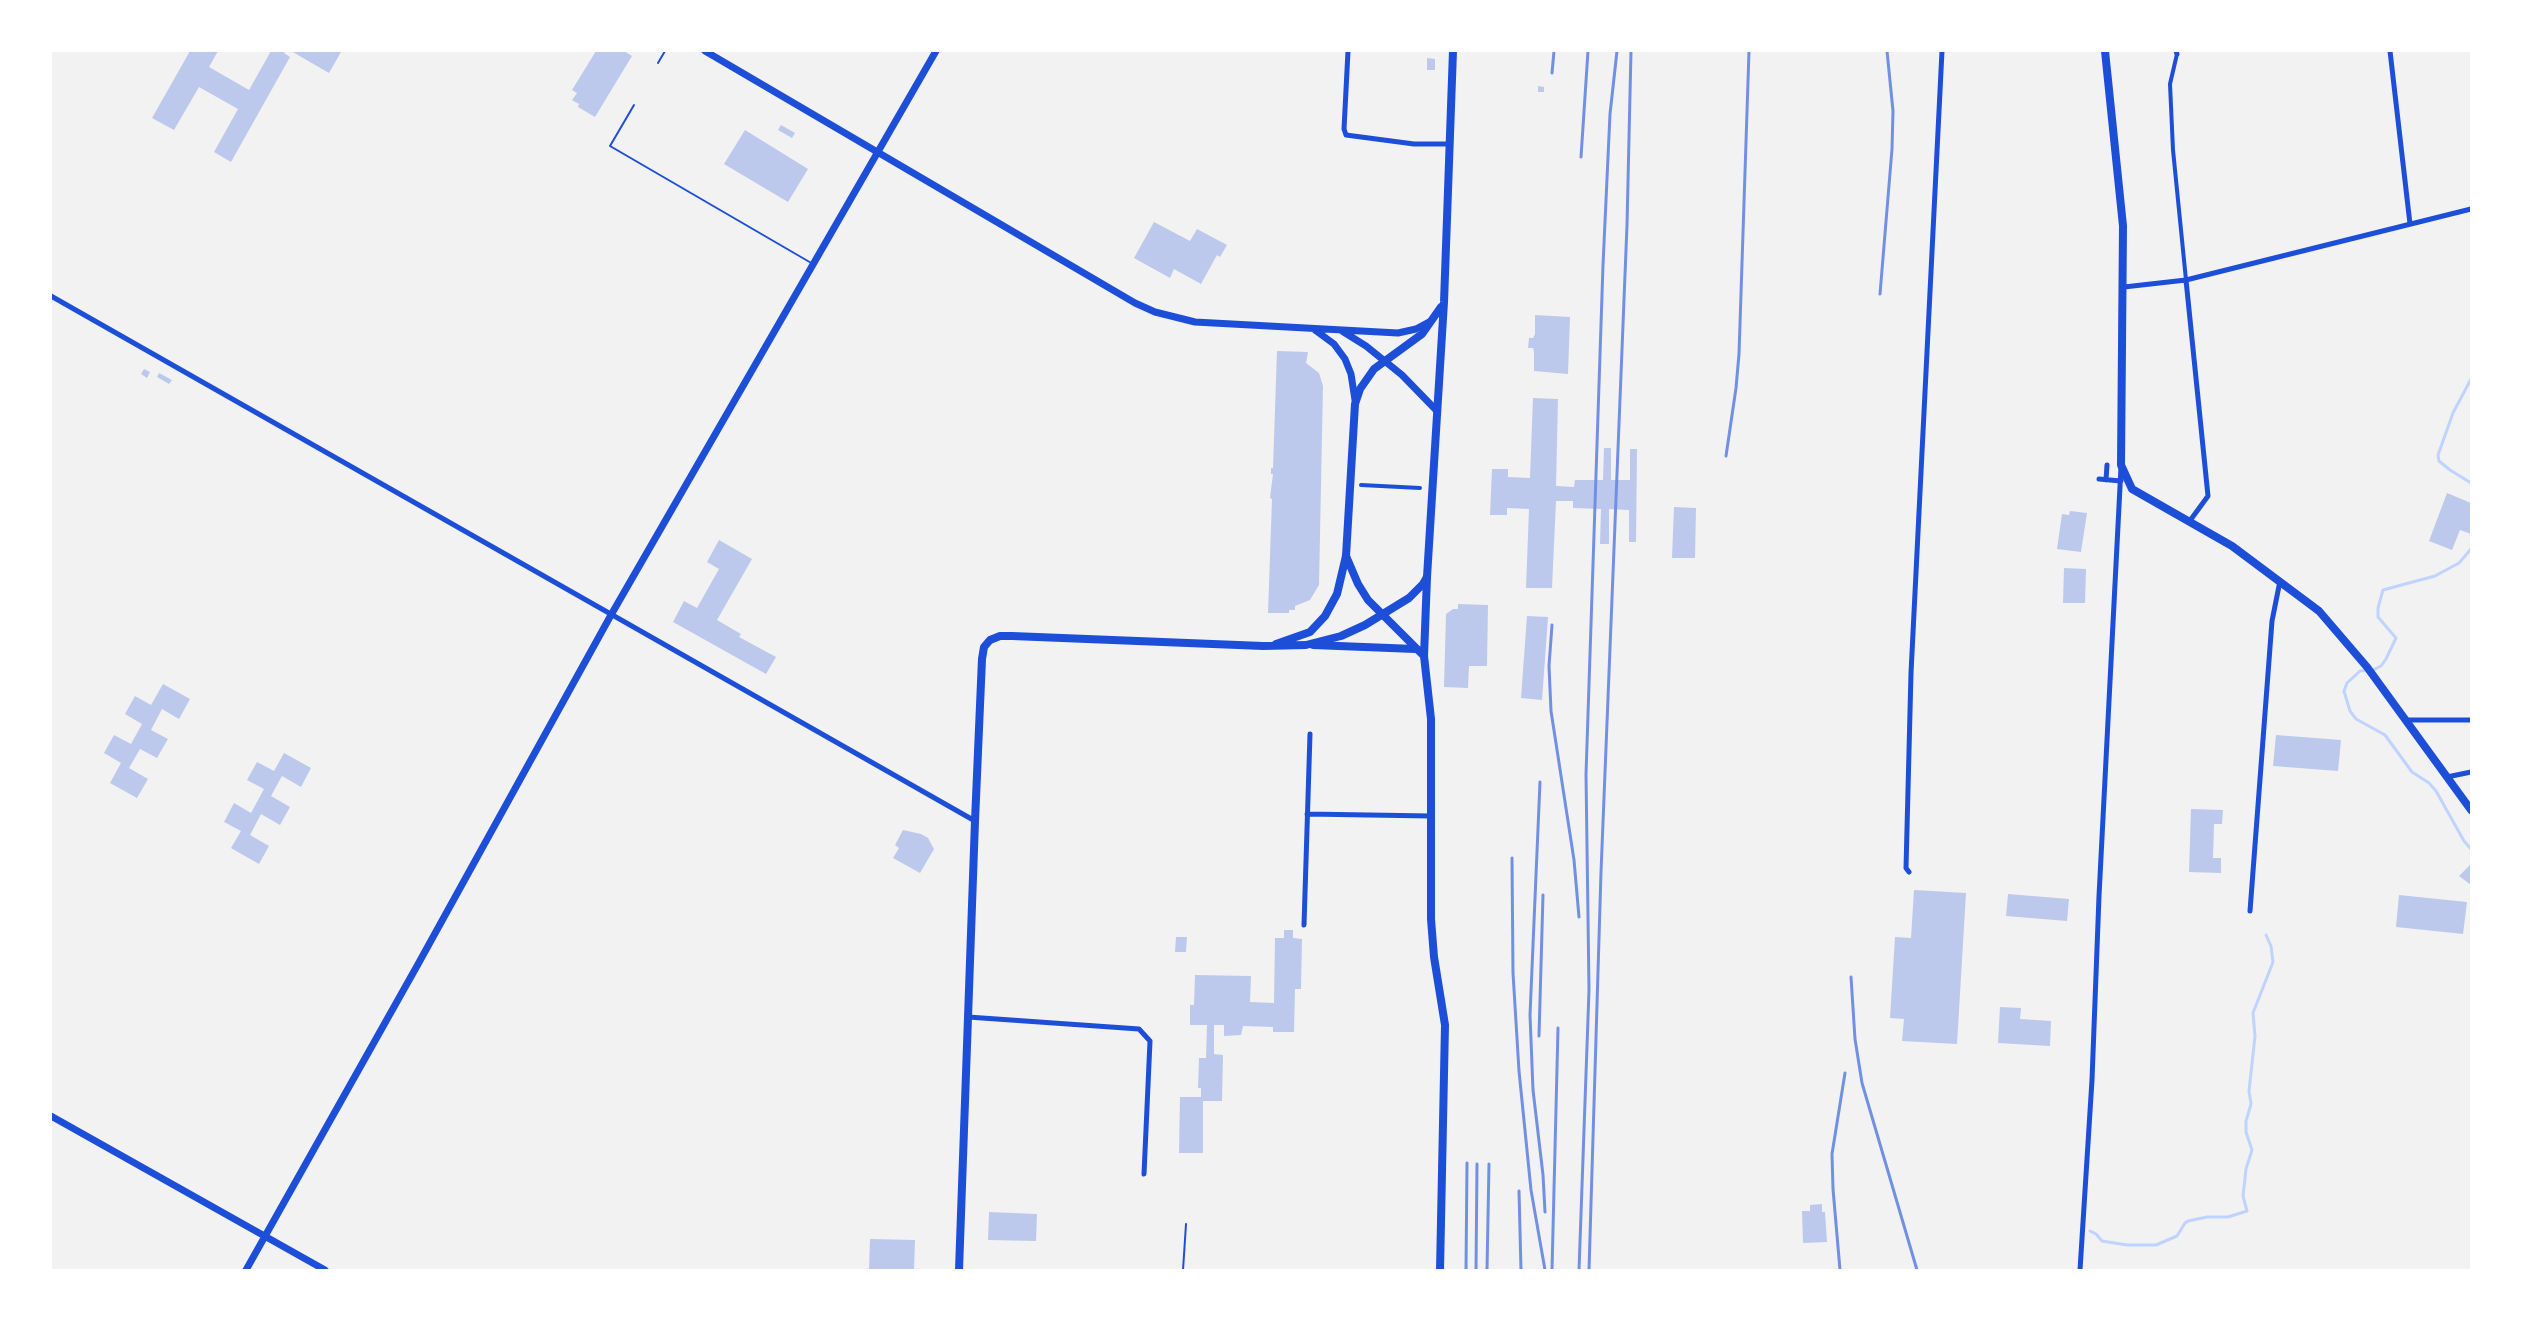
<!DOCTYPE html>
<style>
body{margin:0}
#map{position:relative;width:2522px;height:1321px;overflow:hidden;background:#f2f2f2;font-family:"PT Sans Narrow",sans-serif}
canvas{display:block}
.frame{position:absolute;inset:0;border:52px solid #fff;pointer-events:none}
</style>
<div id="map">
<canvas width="2522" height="1321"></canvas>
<div class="frame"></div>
</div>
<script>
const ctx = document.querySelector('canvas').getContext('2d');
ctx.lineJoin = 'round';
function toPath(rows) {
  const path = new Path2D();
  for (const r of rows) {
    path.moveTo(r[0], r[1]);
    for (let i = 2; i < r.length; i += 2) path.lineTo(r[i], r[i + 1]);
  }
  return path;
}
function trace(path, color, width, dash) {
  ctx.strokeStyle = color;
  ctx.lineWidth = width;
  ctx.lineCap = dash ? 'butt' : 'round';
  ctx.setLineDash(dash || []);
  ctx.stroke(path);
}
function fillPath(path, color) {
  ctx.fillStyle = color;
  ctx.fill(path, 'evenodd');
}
trace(toPath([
 [2471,379,2453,413,2438,455,2439,461,2450,470,2471,483],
 [2471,549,2459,563,2435,576,2383,590,2378,608,2378,617,2396,638,2386,659,2381,666,2373,670,2360,671,2347,683,2344,691,2350,711,2356,719,2385,735,2412,772,2429,783,2436,791,2464,841,2471,849],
 [2090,1231,2096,1234,2102,1241,2127,1245,2156,1245,2177,1236,2185,1223,2188,1221,2207,1217,2228,1217,2247,1211,2243,1196,2246,1169,2252,1150,2246,1132,2246,1121,2251,1104,2249,1091,2255,1036,2253,1013,2273,962,2271,946,2266,935]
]), '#bfd3fe', 3);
fillPath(toPath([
 [190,51,218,51,209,67,249,90,271,51,285,51,284,53,290,57,231,162,214,152,238,109,199,87,174,130,152,118],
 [291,51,340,51,341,52,329,73],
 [596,51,624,51,632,56,595,117,578,107,579,104,572,100,577,93,572,90],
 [1427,58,1435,59,1435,70,1427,70],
 [1538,86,1544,87,1544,92,1538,92],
 [781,125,795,133,792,138,778,130],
 [745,130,808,169,788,202,724,164],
 [1154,222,1190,241,1197,229,1227,245,1220,257,1217,255,1201,284,1174,269,1170,278,1134,258],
 [1535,315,1570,317,1568,374,1534,371,1534,352,1533,348,1528,348,1529,338,1533,338,1535,334],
 [1277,351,1308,352,1306,363,1319,373,1323,386,1319,585,1310,600,1295,606,1295,610,1289,610,1289,613,1268,613,1272,499,1270,498,1273,474,1271,474,1271,468,1273,468],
 [144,369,150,372,147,378,141,374],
 [159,373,172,380,169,384,157,377],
 [1533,398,1558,399,1556,486,1574,487,1575,480,1603,480,1604,448,1611,448,1611,480,1630,480,1630,449,1637,449,1636,542,1629,542,1629,510,1609,509,1609,544,1600,544,1601,509,1573,508,1573,501,1556,501,1552,588,1526,588,1529,509,1507,508,1507,515,1490,515,1492,469,1508,469,1508,477,1530,478],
 [2447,493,2471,503,2471,534,2460,530,2452,550,2429,541],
 [1674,507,1696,508,1695,558,1672,558],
 [2070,511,2087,513,2081,552,2057,549,2062,514,2069,515],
 [719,540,752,559,717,620,741,634,739,637,776,657,766,674,673,622,684,601,697,608,719,569,707,562],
 [2064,568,2086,569,2085,603,2063,603],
 [1458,604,1488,605,1487,666,1469,666,1468,688,1444,687,1446,614,1453,609,1458,609],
 [1527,616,1548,617,1542,700,1521,698],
 [163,684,190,699,179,719,162,709,151,730,168,739,157,758,140,749,129,768,148,779,137,798,110,783,121,763,104,753,114,735,131,744,142,724,125,714,135,696,151,705],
 [2276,735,2341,740,2338,771,2273,766],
 [284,753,311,768,301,787,282,776,271,796,290,807,280,825,261,814,250,835,269,846,259,864,231,848,241,831,224,822,234,803,251,813,264,789,247,780,257,762,274,771],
 [2191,809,2223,810,2222,824,2214,824,2213,858,2221,858,2221,873,2189,872],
 [903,830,921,834,928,838,934,849,920,873,893,858,899,848,895,845],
 [2471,864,2471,885,2459,876],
 [1914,890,1966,893,1957,1044,1902,1041,1904,1019,1890,1018,1895,937,1911,938],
 [2008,894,2069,899,2067,921,2006,916],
 [2399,895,2467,902,2463,934,2396,927],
 [1284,930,1293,930,1293,938,1302,939,1301,989,1295,989,1294,1032,1273,1032,1273,1027,1243,1026,1241,1035,1224,1036,1224,1025,1214,1025,1214,1054,1223,1055,1222,1101,1203,1101,1203,1153,1179,1153,1180,1097,1201,1097,1201,1088,1198,1088,1199,1058,1206,1058,1207,1025,1190,1025,1190,1005,1194,1005,1195,975,1251,976,1250,1002,1274,1003,1275,938,1284,938],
 [1176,937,1187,937,1186,952,1175,952],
 [2000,1007,2021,1008,2020,1019,2051,1021,2050,1046,1998,1043],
 [1822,1204,1822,1212,1825,1212,1827,1242,1803,1243,1802,1211,1810,1211,1810,1205],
 [989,1212,1037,1214,1036,1241,988,1240],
 [870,1239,915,1240,914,1270,869,1270]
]), '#bdc9ec');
trace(toPath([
 [658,63,665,51],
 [634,105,610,146,813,264],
 [1183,1270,1186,1224]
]), '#1d4ed8', 2);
trace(toPath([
 [2177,54,2170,84,2173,150,2186,280],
 [1361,485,1420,488]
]), '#1d4ed8', 4);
trace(toPath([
 [1348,51,1344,129,1346,135,1414,144,1449,144],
 [2176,51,2177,54],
 [2390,51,2410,224],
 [2186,280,2208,496,2189,522],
 [2124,287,2186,280,2471,209],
 [51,296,975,821],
 [2099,479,2121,481],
 [2106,480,2107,465],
 [2405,720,2471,720],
 [2447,777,2471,772],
 [1307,814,1431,816],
 [1909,872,1906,868,1911,673,1942,51],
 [2250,911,2272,621,2280,581],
 [1304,925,1310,734],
 [968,1017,1139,1029,1150,1041,1144,1174],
 [2080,1270,2092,1080,2099,896,2121,467]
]), '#1d4ed8', 5);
trace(toPath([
 [705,51,1135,303,1155,312,1195,322,1398,333,1416,329,1429,322],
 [1315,330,1334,344,1345,359,1351,374,1355,400],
 [1342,331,1366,346,1402,375,1436,410],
 [51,1116,325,1270],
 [246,1270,417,966,611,615,936,51]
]), '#1d4ed8', 7);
trace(toPath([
 [2105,51,2123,226,2121,465,2132,489,2232,546,2319,611,2367,667,2471,810],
 [1346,556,1358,584,1368,600,1424,656],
 [1427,577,1424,656,1431,719,1431,919,1434,957,1445,1025,1440,1270],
 [1313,645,1415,649]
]), '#1d4ed8', 8);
trace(toPath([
 [1276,644,1310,632,1325,616,1337,594,1346,556,1355,404,1360,389,1374,369,1422,334,1441,307],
 [959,1270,975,821,982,659,984,647,990,640,1000,636,1012,636,1263,646,1306,645,1341,636,1365,625,1409,598,1423,584,1427,577,1444,302,1453,51]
]), '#1d4ed8', 8);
trace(toPath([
 [1552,73,1554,51],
 [1581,157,1588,51],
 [1880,294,1892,149,1893,111,1887,51],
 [1726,456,1736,388,1739,354,1749,51],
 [1552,625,1549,666,1551,711,1574,860,1579,917],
 [1540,782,1530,1015,1533,1090,1543,1175,1545,1212],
 [1512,858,1513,973,1519,1071,1531,1190,1545,1270],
 [1851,977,1855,1039,1862,1083,1917,1270],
 [1539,1036,1543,895],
 [1519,1191,1521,1270],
 [1466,1270,1467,1163],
 [1476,1270,1477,1164],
 [1487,1270,1489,1164],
 [1552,1270,1558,1028],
 [1579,1270,1589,990,1586,774,1603,265,1610,114,1617,51],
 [1589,1270,1601,872,1627,225,1631,51],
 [1840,1270,1833,1189,1832,1154,1845,1073]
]), '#7290e2', 3);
</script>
